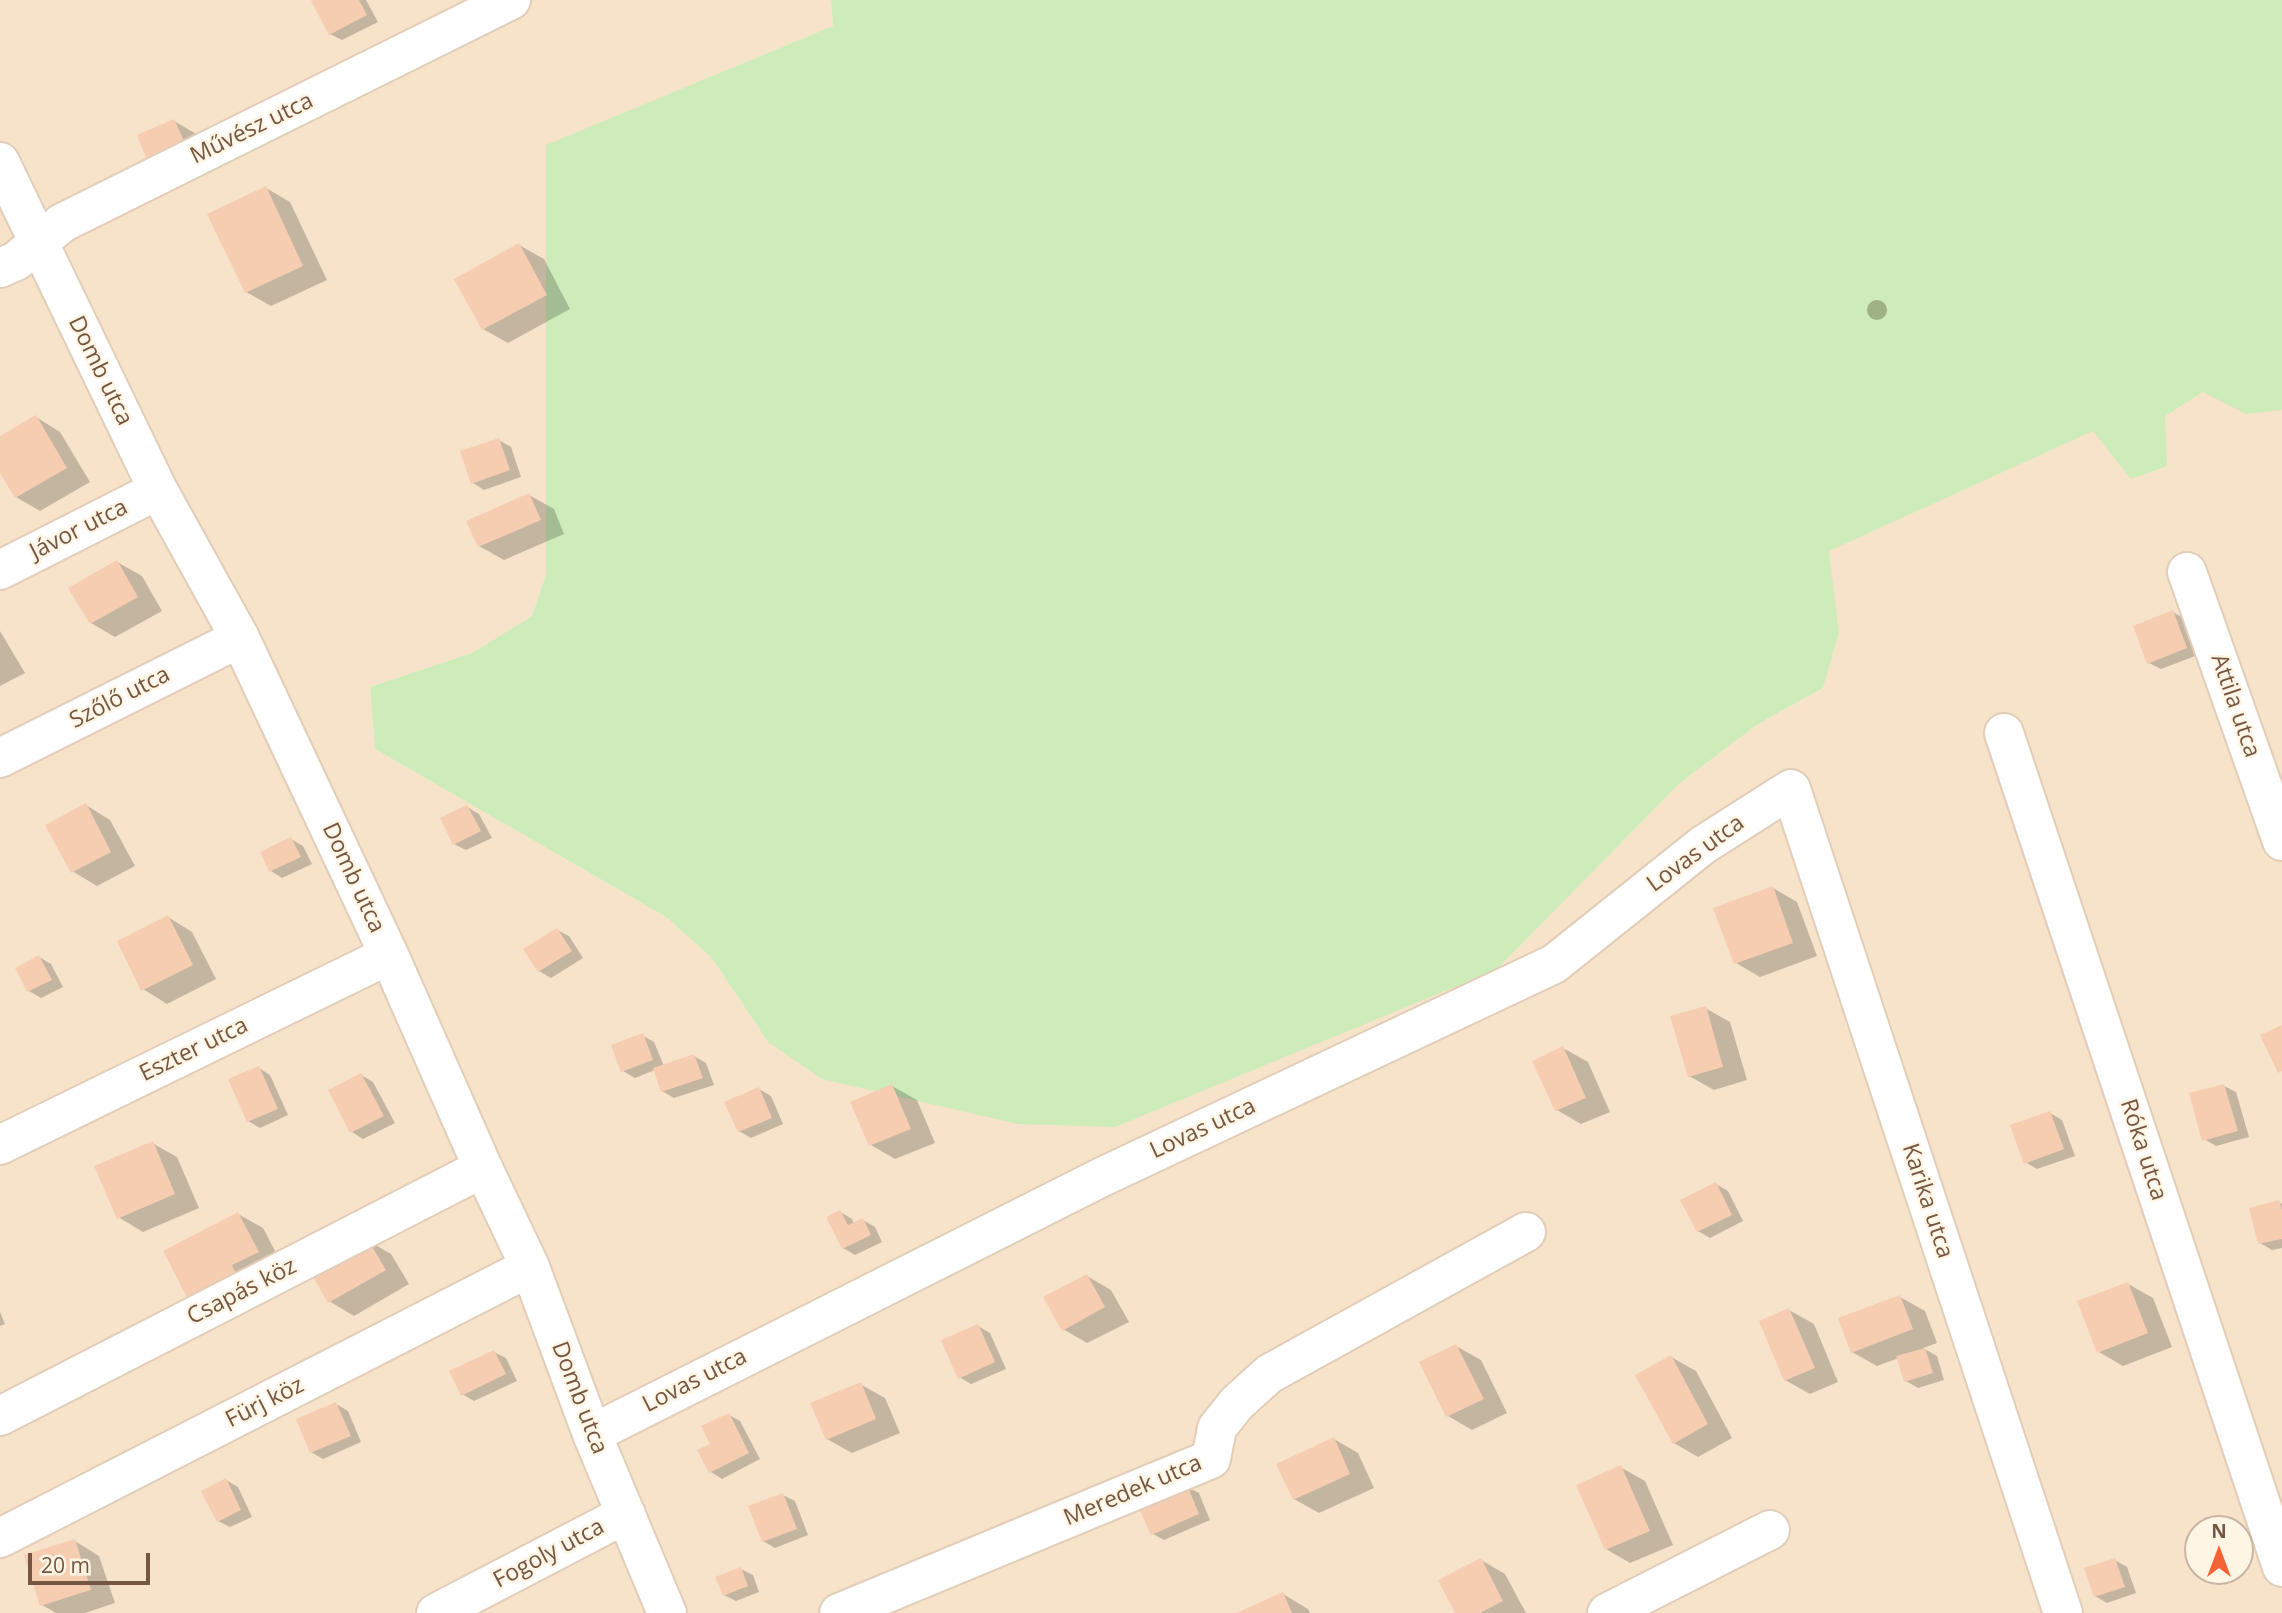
<!DOCTYPE html>
<meta charset="utf-8">
<style>
body{margin:0}
#map{position:relative;width:2282px;height:1613px;overflow:hidden;background:#fef1dc;font-family:"Open Sans",sans-serif}
canvas{display:block}
.north{position:absolute;left:2184px;top:1515px;width:70px;height:70px;box-sizing:border-box;background:#fff5e4;border:2px solid #c8b5a4;border-radius:50%;rotate:0deg;font-size:19px;font-weight:700;line-height:28px;text-align:center;color:#755643}
.north::after{content:'';display:block;margin:auto;width:24px;height:32px;background:#f56235;clip-path:polygon(50% 0,100% 100%,50% 72%,0 100%)}
.scale{position:absolute;left:28px;top:1553px;width:122px;height:32px;box-sizing:border-box;border:4px solid #755643;border-top:0;padding-left:9px;font-size:21px;line-height:24px;white-space:nowrap;color:#755643;-webkit-text-stroke:5px #fff5e4;paint-order:stroke}
</style>
<div id="map">
<canvas width="2282" height="1613"></canvas>
<div class="north">N</div>
<div class="scale">20 m</div>
</div>
<script>
const ctx = document.querySelector('canvas').getContext('2d');
ctx.lineJoin = 'round';
function fillPath(path, color) {
  ctx.fillStyle = color;
  ctx.fill(path, 'evenodd');
}
function toPath(rows) {
  const path = new Path2D();
  for (const r of rows) {
    path.moveTo(r[0], r[1]);
    for (let i = 2; i < r.length; i += 2) path.lineTo(r[i], r[i + 1]);
  }
  return path;
}
function trace(path, color, width, dash) {
  ctx.strokeStyle = color;
  ctx.lineWidth = width;
  ctx.lineCap = dash ? 'butt' : 'round';
  ctx.setLineDash(dash || []);
  ctx.stroke(path);
}
function drawText(font, color, halo, rows, align = 'center') {
  ctx.font = font + ' "Open Sans",sans-serif';
  ctx.lineWidth = 5;
  ctx.setLineDash([]);
  ctx.textBaseline = 'middle';
  ctx.strokeStyle = halo;
  ctx.fillStyle = color;
  for (const [text, x, y, turn = 0] of rows) {
    ctx.save();
    ctx.translate(x, y);
    ctx.rotate((+turn || 0) * Math.PI / 180);
    ctx.textAlign = isNaN(turn) ? turn : align;
    if (halo) ctx.strokeText(text, 0, 0);
    ctx.fillText(text, 0, 0);
    ctx.restore();
  }
}
fillPath(toPath([
 [0,0,831,0,833,26,546,146,546,574,532,616,472,653,370,687,375,749,666,917,711,957,768,1042,1496,970,1680,783,1758,724,1823,688,1839,633,1823,513,2282,0,2282,1613,0,1613],
 [2198,1529,2240,1529,2240,1571,2198,1571]
]), '#f6e3ca');
fillPath(toPath([
 [831,0,2282,0,2282,410,2246,414,2203,392,2165,416,2167,466,2131,479,2093,431,1829,551,1839,633,1823,688,1758,724,1680,783,1496,970,1115,1127,1018,1124,822,1079,768,1042,711,957,666,917,375,749,370,687,472,653,532,616,546,574,546,145,833,26]
]), '#ceecba');
fillPath(toPath([
 [316,0,366,0,378,22,342,40,330,34],
 [174,121,198,135,173,173],
 [266,188,290,202,327,280,271,306,246,292],
 [519,245,544,259,570,309,508,343,483,329],
 [36,417,60,432,90,482,40,511,16,497,0,469,0,438],
 [499,440,511,447,521,477,484,490,473,483],
 [529,495,554,509,564,534,504,560,479,546],
 [117,562,142,576,162,611,115,637,91,623],
 [2173,612,2185,619,2198,655,2161,669,2149,663],
 [0,631,25,673,0,686],
 [86,805,110,820,135,866,97,886,72,871],
 [467,807,479,814,492,838,466,850,454,844],
 [291,839,303,846,312,864,282,878,271,871],
 [1773,888,1797,902,1817,956,1760,977,1736,963],
 [168,917,192,932,216,979,167,1004,143,989],
 [557,930,569,936,583,958,551,978,539,971],
 [39,957,51,964,63,987,41,998,29,991],
 [1705,1008,1730,1022,1747,1080,1714,1090,1689,1076],
 [642,1035,654,1042,664,1066,694,1056,706,1063,714,1085,674,1098,662,1091,655,1070,635,1078,623,1071],
 [1563,1048,1588,1062,1610,1112,1581,1124,1557,1110],
 [259,1068,270,1075,288,1115,260,1128,248,1121],
 [361,1075,373,1082,395,1123,363,1139,352,1132],
 [892,1086,917,1100,935,1143,895,1159,871,1145],
 [2224,1086,2236,1092,2249,1137,2216,1146,2204,1139],
 [759,1089,771,1096,783,1124,751,1138,739,1131],
 [2050,1113,2062,1120,2075,1156,2037,1169,2025,1162],
 [152,1143,177,1157,199,1208,143,1232,118,1217],
 [1716,1184,1728,1191,1743,1221,1710,1238,1698,1231],
 [2279,1202,2282,1204,2282,1248,2272,1250,2260,1243],
 [840,1212,852,1219,854,1224,863,1220,875,1227,882,1242,855,1255,843,1248],
 [238,1214,263,1228,283,1266,214,1312],
 [367,1240,391,1254,409,1284,354,1316,329,1301],
 [1087,1276,1111,1290,1129,1322,1087,1343,1063,1329],
 [2128,1284,2153,1298,2172,1347,2123,1366,2099,1352],
 [1900,1297,1925,1311,1937,1343,1923,1348,1937,1356,1944,1380,1918,1388,1906,1381,1899,1358,1877,1366,1852,1352],
 [1789,1310,1814,1324,1838,1382,1810,1394,1785,1380],
 [0,1312,5,1324,0,1326],
 [978,1326,990,1333,1006,1369,971,1384,959,1377],
 [1456,1346,1481,1360,1507,1413,1472,1430,1448,1416],
 [494,1352,506,1358,517,1381,474,1401,462,1394],
 [1671,1357,1696,1371,1732,1438,1698,1457,1674,1443],
 [860,1384,885,1398,900,1433,852,1453,827,1439],
 [336,1404,348,1411,361,1442,323,1459,311,1452],
 [729,1415,740,1421,760,1459,722,1479,711,1472],
 [1334,1439,1358,1453,1374,1488,1319,1513,1294,1499],
 [1620,1467,1645,1481,1673,1545,1630,1563,1606,1549],
 [226,1480,238,1487,252,1517,230,1527,218,1521],
 [1187,1487,1199,1493,1210,1520,1164,1540,1153,1534],
 [783,1495,795,1501,808,1535,775,1548,763,1541],
 [75,1541,99,1556,115,1603,85,1613,56,1613,42,1605],
 [1481,1560,1505,1574,1526,1613,1457,1613],
 [2115,1560,2127,1567,2136,1593,2107,1603,2095,1596],
 [741,1569,753,1575,759,1592,736,1601,724,1595],
 [1283,1594,1308,1609,1310,1613,1240,1613]
]), '#0003');
fillPath(toPath([
 [313,0,359,0,367,15,329,35,311,1],
 [174,119,185,143,147,160,137,135],
 [266,186,303,266,245,293,207,214],
 [519,243,547,295,482,330,454,279],
 [36,415,67,468,15,498,0,473,0,436],
 [499,438,510,470,471,484,460,451],
 [529,493,541,520,478,547,466,521],
 [117,560,138,597,90,624,68,588],
 [2173,610,2187,648,2147,664,2133,626],
 [86,803,111,852,71,873,45,825],
 [467,805,481,831,453,845,440,818],
 [291,837,301,857,269,872,260,852],
 [1773,886,1793,943,1734,964,1713,908],
 [168,915,193,965,141,991,117,941],
 [557,928,572,951,538,972,523,949],
 [39,955,52,980,27,992,15,968],
 [1706,1006,1723,1067,1688,1077,1670,1016],
 [2282,1025,2282,1071,2278,1073,2260,1035],
 [643,1033,653,1060,621,1072,611,1045],
 [1563,1046,1586,1098,1555,1111,1532,1061],
 [694,1054,703,1078,661,1092,653,1068],
 [259,1066,278,1109,247,1122,228,1079],
 [361,1073,384,1116,350,1133,328,1090],
 [892,1084,911,1129,869,1146,850,1102],
 [2224,1084,2238,1131,2202,1141,2189,1093],
 [759,1087,772,1118,738,1132,724,1102],
 [2050,1111,2064,1149,2024,1164,2010,1125],
 [153,1141,175,1194,117,1219,94,1166],
 [1716,1182,1732,1215,1697,1232,1680,1200],
 [2279,1200,2282,1210,2282,1239,2258,1244,2249,1208],
 [840,1210,848,1225,863,1218,871,1235,842,1249,826,1217],
 [238,1212,259,1252,232,1265,236,1274,188,1299,163,1251],
 [367,1238,386,1270,328,1303,309,1270],
 [1087,1274,1105,1307,1062,1331,1043,1297],
 [2128,1282,2148,1333,2097,1353,2077,1301],
 [1900,1295,1913,1329,1851,1353,1838,1318],
 [1789,1308,1815,1368,1784,1381,1759,1321],
 [978,1324,995,1362,958,1379,941,1340],
 [1456,1344,1484,1399,1446,1417,1419,1362],
 [1925,1348,1933,1373,1904,1382,1896,1356],
 [494,1350,506,1374,461,1396,449,1371],
 [1671,1355,1708,1424,1673,1444,1635,1375],
 [861,1382,876,1419,826,1440,810,1403],
 [336,1402,351,1436,310,1453,296,1419],
 [729,1413,749,1453,709,1473,697,1450,710,1444,701,1426],
 [1334,1437,1350,1474,1293,1500,1276,1464],
 [1621,1465,1650,1531,1605,1550,1576,1485],
 [226,1478,241,1510,217,1522,201,1491],
 [1187,1485,1199,1514,1151,1535,1138,1506],
 [783,1493,797,1529,762,1542,748,1506],
 [75,1539,91,1590,40,1606,24,1555],
 [1481,1558,1503,1601,1480,1613,1455,1613,1438,1580],
 [2115,1558,2125,1587,2094,1597,2084,1568],
 [741,1567,748,1586,723,1596,715,1577],
 [1283,1592,1292,1613,1236,1613]
]), '#f6cdb1');
const minor = toPath([
 [0,162,158,490,240,638,389,955,483,1168,530,1267,592,1434,667,1613],
 [0,268,16,261,62,223,511,0],
 [0,570,158,490],
 [2187,572,2282,841],
 [2004,733,2282,1567],
 [0,758,240,638],
 [0,1145,389,955],
 [0,1416,483,1168],
 [592,1434,1102,1177,1554,964,1703,845,1791,789,2063,1613],
 [0,1538,530,1267],
 [436,1613,626,1514],
 [839,1613,1211,1459,1217,1428,1237,1403,1269,1374,1526,1232],
 [1607,1613,1770,1530]
]);
trace(minor, '#e2cdb8', 42);
trace(minor, '#fff', 38);
ctx.fillStyle = '#9db183';
for (const [x, y] of [
 [1877,310]
]) {
  ctx.beginPath();
  ctx.arc(x, y, 10, 0, 2 * Math.PI);
  ctx.fill();
}
drawText('23px', '#755643', '#fff5e4', [
 ["Művész utca",252,129,-26],
 ["Domb utca",100,371,64],
 ["Jávor utca",79,530,-27],
 ["Szőlő utca",120,698,-27],
 ["Attila utca",2235,706,71],
 ["Lovas utca",1696,854,-36],
 ["Domb utca",353,878,65],
 ["Eszter utca",194,1050,-26],
 ["Lovas utca",1203,1129,-25],
 ["Róka utca",2143,1150,72],
 ["Karika utca",1927,1201,72],
 ["Csapás köz",242,1292,-27],
 ["Lovas utca",695,1381,-27],
 ["Domb utca",579,1398,69],
 ["Fürj köz",265,1403,-27],
 ["Meredek utca",1133,1491,-23],
 ["Fogoly utca",549,1554,-28]
]);
</script>
